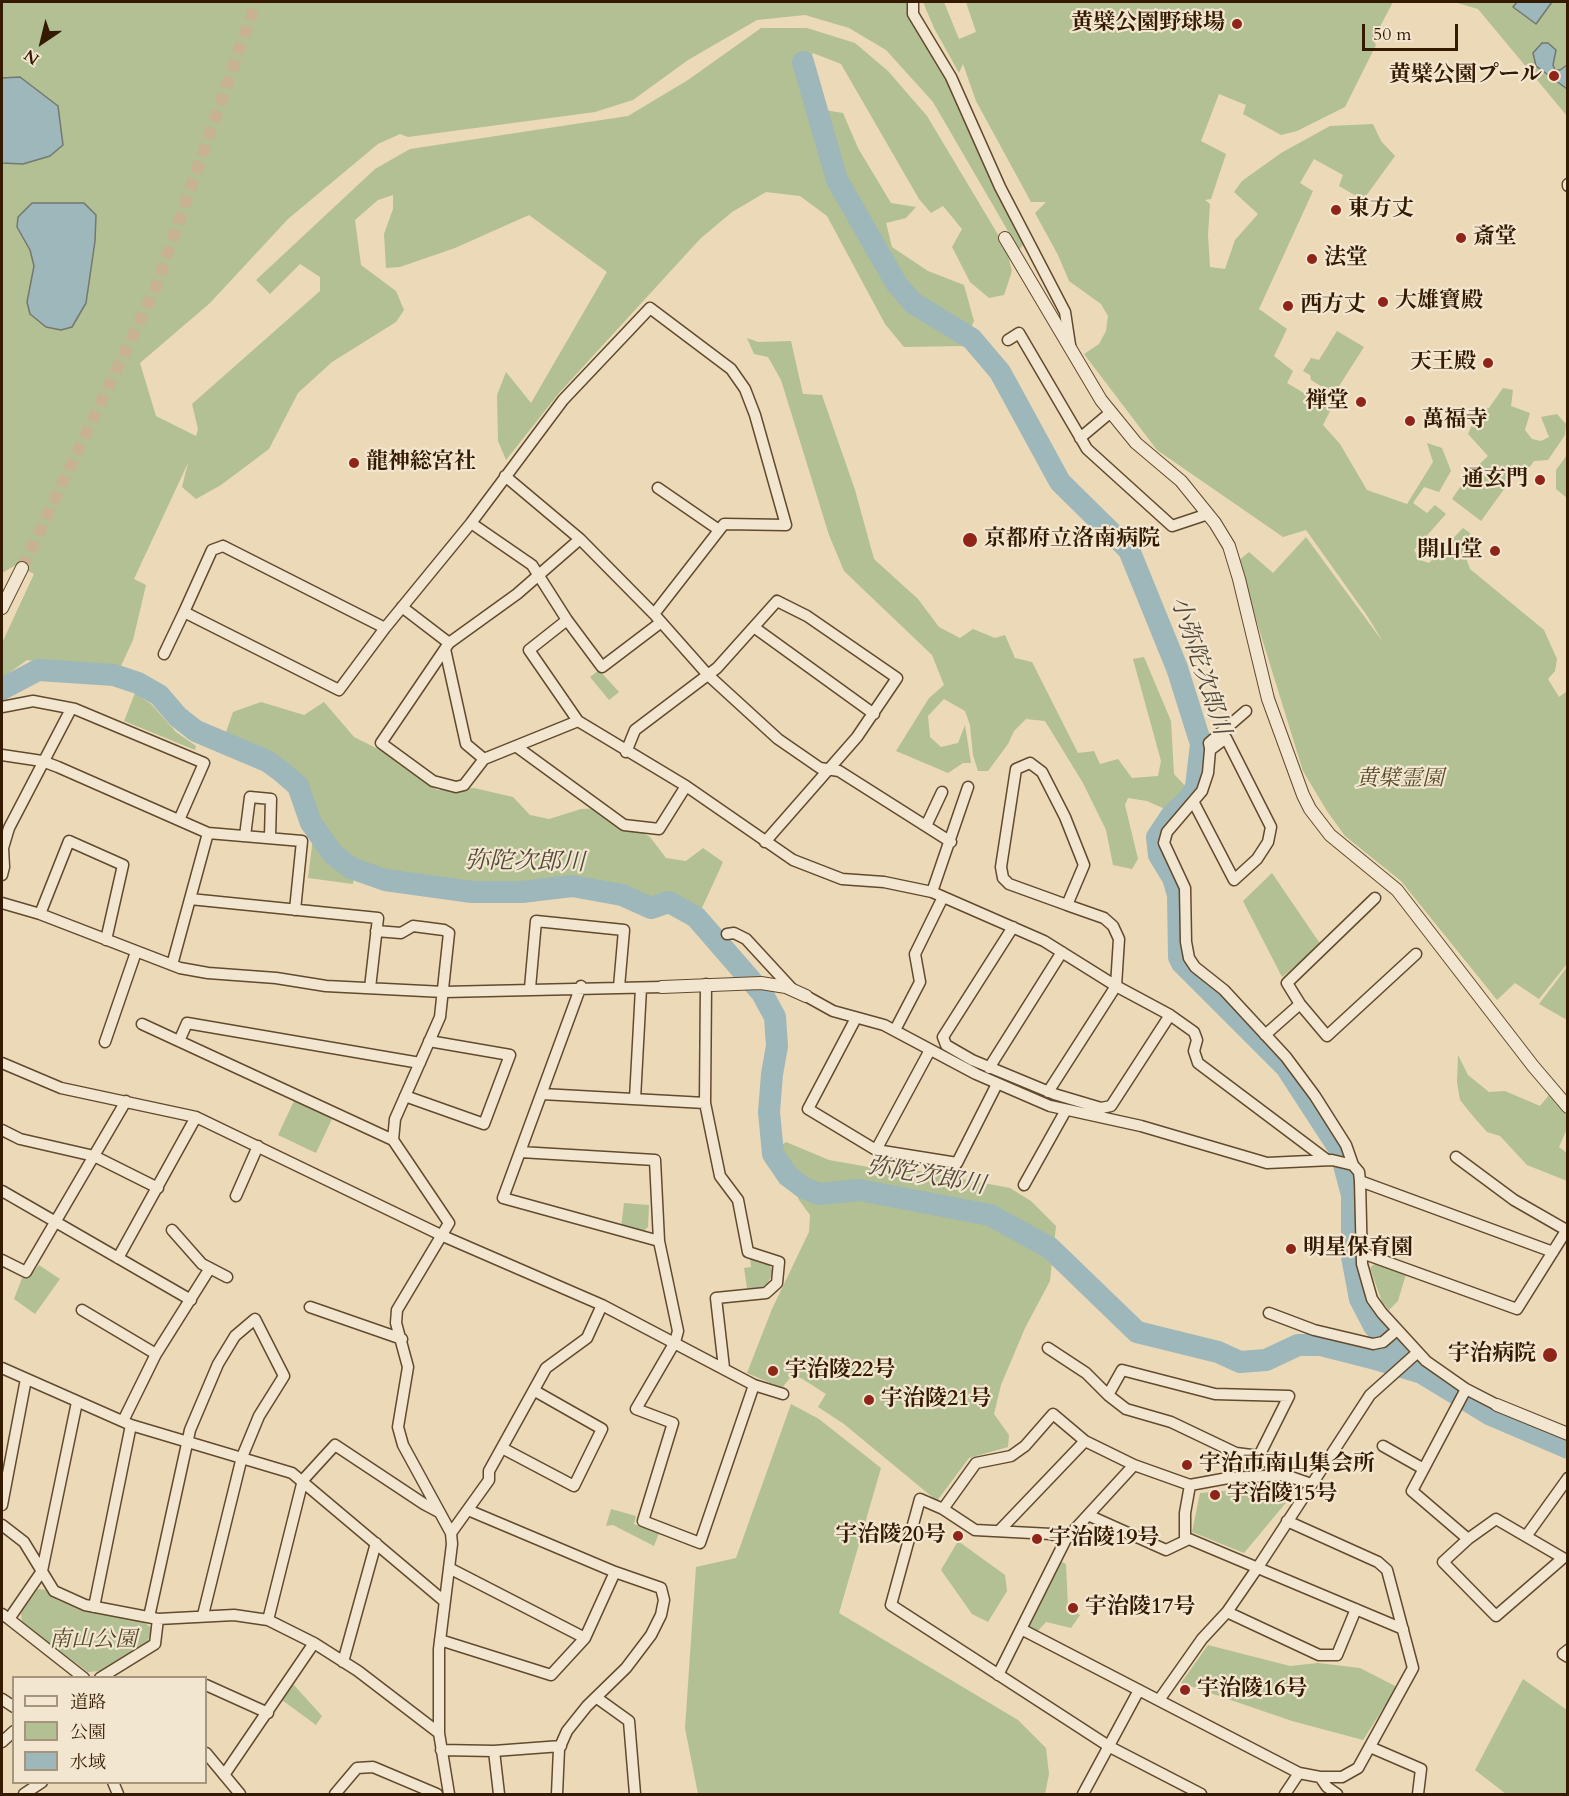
<!DOCTYPE html>
<meta charset="utf-8">
<style>
body{margin:0}
#map{position:relative;width:1569px;height:1796px;overflow:hidden;background:#ecd9b7;font-family:Cardo,"Noto Serif JP",serif}
canvas{display:block}
.frame{position:absolute;inset:0;border:3px solid #331a00;pointer-events:none}
.legend{position:absolute;left:12px;top:1676px;width:195px;height:108px;box-sizing:border-box;background:#f3e6d0;border:2px solid #a6947d;margin:0;padding:8px 10px;list-style:none;font-size:18px;color:#331a00}
.legend li{display:flex;align-items:center;gap:12px;height:30px}
.legend b{width:30px;border:2px solid #a6947d}
.north{position:absolute;left:12px;top:12px;width:60px;height:60px;-webkit-text-stroke:4px #f3e6d0;paint-order:stroke;rotate:215deg;font-size:16px;font-weight:700;line-height:24px;text-align:center;color:#331a00}
.north::after{content:'';display:block;margin:auto;width:21px;height:27px;background:#331a00;clip-path:polygon(50% 0,100% 100%,50% 72%,0 100%)}
.scale{position:absolute;left:1362px;top:24px;width:96px;height:27px;box-sizing:border-box;border:3px solid #331a00;border-top:0;padding-left:8px;font-size:18px;line-height:21px;white-space:nowrap;color:#331a00;-webkit-text-stroke:4px #f3e6d0;paint-order:stroke}
</style>
<div id="map">
<canvas width="1569" height="1796"></canvas>
<div class="frame"></div>
<ul class="legend">
<li><b style="height:8px;background:#f3e6d0"></b>道路</li>
<li><b style="height:16px;background:#b2c093"></b>公園</li>
<li><b style="height:16px;background:#9eb7ba"></b>水域</li>
</ul>
<div class="north">N</div>
<div class="scale">50 m</div>
</div>
<script>
const ctx = document.querySelector('canvas').getContext('2d');
ctx.lineJoin = 'round';
function fillPath(path, color) {
  ctx.fillStyle = color;
  ctx.fill(path, 'evenodd');
}
function toPath(rows) {
  const path = new Path2D();
  for (const r of rows) {
    path.moveTo(r[0], r[1]);
    for (let i = 2; i < r.length; i += 2) path.lineTo(r[i], r[i + 1]);
  }
  return path;
}
function trace(path, color, width, dash) {
  ctx.strokeStyle = color;
  ctx.lineWidth = width;
  ctx.lineCap = dash ? 'butt' : 'round';
  ctx.setLineDash(dash || []);
  ctx.stroke(path);
}
function drawText(font, color, halo, rows, align = 'center') {
  ctx.font = font + ' Cardo,"Noto Serif JP",serif';
  ctx.lineWidth = 4.5;
  ctx.setLineDash([]);
  ctx.textBaseline = 'middle';
  ctx.strokeStyle = halo;
  ctx.fillStyle = color;
  for (const [text, x, y, turn = 0] of rows) {
    ctx.save();
    ctx.translate(x, y);
    ctx.rotate((+turn || 0) * Math.PI / 180);
    ctx.textAlign = isNaN(turn) ? turn : align;
    if (halo) ctx.strokeText(text, 0, 0);
    ctx.fillText(text, 0, 0);
    ctx.restore();
  }
}
fillPath(toPath([
 [2,2,910,2,1026,241,1019,250,933,102,886,50,849,28,805,15,757,20,688,60,633,100,595,112,408,137,400,134,378,144,288,219,210,303,140,363,156,416,196,436,198,429,192,404,320,291,320,277,300,264,270,294,256,280,375,169,410,149,628,116,688,80,761,28,807,28,855,43,888,71,927,116,1006,248,1012,271,1004,295,989,298,970,282,952,247,962,229,943,206,931,213,919,199,841,64,813,53,804,76,812,108,843,113,858,148,891,203,916,207,906,218,886,223,892,247,928,271,964,285,974,321,963,346,904,347,885,324,827,216,800,196,766,192,732,212,700,239,559,393,506,460,498,441,497,395,506,372,531,403,607,272,529,215,455,248,400,267,386,268,384,234,393,209,393,195,378,200,355,220,361,265,396,291,404,310,396,322,332,362,298,393,269,449,221,485,196,499,182,487,188,463,134,579,146,585,133,640,120,668,64,665,27,660,2,678,2,643,34,574,16,565,2,573],
 [923,2,944,2,959,39,976,32,966,2,1393,2,1373,40,1376,45,1345,107,1297,131,1281,135,1243,114,1246,105,1219,94,1201,141,1226,154,1211,199,1205,200,1210,204,1208,235,1210,267,1225,269,1235,240,1258,214,1234,192,1242,181,1281,153,1330,126,1373,124,1381,141,1395,156,1363,200,1339,186,1343,175,1314,159,1300,183,1313,191,1259,309,1287,329,1274,356,1293,371,1287,383,1331,409,1323,425,1340,444,1367,490,1407,504,1433,462,1427,443,1442,448,1451,471,1439,492,1424,487,1413,503,1427,513,1435,505,1446,514,1414,550,1420,560,1429,563,1463,528,1470,533,1464,552,1470,569,1544,630,1557,659,1555,671,1548,679,1559,697,1567,691,1567,964,1539,999,1515,983,1497,1000,1401,881,1345,836,1327,811,1303,771,1238,561,1249,552,1273,573,1306,537,1383,642,1368,617,1306,530,1283,537,1157,450,1084,354,1099,344,1106,331,1108,316,1101,304,1069,281,1058,255,1035,213,1046,202,1031,202,976,101,963,64,959,73,934,28],
 [1454,2,1567,2,1567,116,1478,9],
 [1337,331,1364,347,1334,394,1311,380,1310,375,1303,371,1311,358,1319,360],
 [747,338,758,342,791,341,803,394,822,395,855,490,874,559,918,599,939,627,960,638,973,629,995,638,1005,635,1015,658,1032,662,1078,753,1094,751,1100,764,1118,759,1132,778,1158,776,1161,761,1133,659,1144,657,1171,721,1174,774,1187,788,1167,810,1147,801,1128,798,1125,805,1138,859,1132,869,1113,865,1106,830,1083,783,1045,721,1026,719,1014,731,1008,744,988,771,978,771,973,755,970,725,965,711,944,699,928,716,930,737,941,747,958,743,965,725,971,763,963,763,948,773,896,751,929,698,944,685,932,655,844,571,829,535,781,380,768,357,754,354],
 [1503,388,1513,390,1511,406,1530,413,1525,430,1532,439,1541,441,1549,437,1541,417,1557,414,1566,424,1565,435,1548,460,1534,461,1528,469,1520,467,1481,521,1452,499,1469,474,1488,456,1468,434,1478,411,1489,408],
 [1567,455,1567,498,1556,489,1556,470],
 [599,670,619,692,609,700,590,677],
 [135,693,151,704,176,732,196,746,195,750,124,721],
 [261,702,304,715,324,702,354,737,382,751,437,790,474,788,513,797,530,815,549,819,581,809,603,808,650,837,666,858,686,861,703,848,723,862,702,908,673,895,650,901,610,886,564,876,518,887,435,881,384,873,345,855,320,826,306,787,275,762,225,735,233,712],
 [313,838,343,869,354,874,353,884,308,878],
 [1272,873,1321,945,1282,977,1243,901],
 [1567,967,1567,1020,1539,1004],
 [1458,1055,1468,1075,1489,1092,1505,1091,1540,1106,1549,1095,1567,1115,1566,1131,1559,1147,1567,1153,1567,1181,1527,1165,1500,1136,1487,1132,1472,1115,1460,1100,1457,1082],
 [294,1101,332,1119,316,1153,278,1135],
 [786,1142,829,1160,880,1169,920,1171,1010,1188,1031,1201,1056,1226,1050,1281,1025,1328,1001,1385,994,1414,1009,1435,1008,1447,969,1458,937,1501,844,1424,818,1407,826,1394,801,1378,790,1378,782,1388,747,1373,772,1309,809,1232,810,1215,799,1200,780,1157,780,1146],
 [624,1203,649,1205,648,1227,641,1233,621,1228],
 [750,1257,767,1263,774,1271,767,1284,760,1288,747,1288,744,1268,751,1267],
 [1376,1262,1406,1274,1398,1301,1389,1310,1382,1302,1370,1268],
 [39,1265,60,1279,35,1314,14,1299,22,1278,30,1276],
 [791,1404,819,1419,881,1468,839,1613,1018,1720,1046,1748,1049,1774,1045,1794,698,1794,685,1728,696,1567,736,1558],
 [1230,1455,1274,1472,1220,1474],
 [1285,1486,1294,1493,1244,1553,1192,1532,1200,1493],
 [611,1509,636,1516,634,1524,659,1533,654,1546,613,1525,606,1526],
 [958,1541,1005,1575,1007,1591,988,1622,972,1614,941,1570],
 [1058,1560,1066,1564,1068,1607,1080,1615,1071,1628,1046,1622,1037,1632,1026,1627],
 [38,1589,48,1590,53,1598,80,1610,143,1622,152,1628,146,1646,99,1671,88,1672,22,1623,21,1613],
 [1208,1645,1290,1666,1318,1663,1360,1668,1397,1687,1363,1740,1292,1721,1181,1683],
 [1523,1679,1567,1710,1567,1794,1506,1794,1475,1770],
 [293,1684,322,1716,316,1725,282,1700]
]), '#b2c093');
const water = toPath([
 [1517,2,1552,2,1536,24,1513,7,1517,2],
 [1542,43,1548,43,1556,50,1553,65,1555,70,1560,70,1567,65,1567,89,1536,66,1533,53,1542,43],
 [20,77,58,106,63,145,50,156,23,164,2,163,2,78,20,77],
 [32,203,84,203,96,215,95,241,86,303,72,327,61,330,46,327,30,314,27,302,34,266,30,250,17,227,18,217,32,203]
]);
fillPath(water, '#9eb7ba');
trace(water, '#737870', 1.5);
trace(toPath([
 [803,62,837,180,896,283,913,303,972,339,1000,372,1060,482,1129,550,1177,668,1201,744,1196,787,1190,798,1171,816,1157,837,1159,855,1173,878,1178,895,1179,957,1182,963,1286,1067,1340,1150,1352,1195,1352,1257,1360,1299,1374,1326,1416,1368],
 [2,689,38,670,114,675,138,683,159,695,178,717,196,731,267,761,282,772,298,786,311,823,333,854,351,868,385,880,472,892,522,892,572,886,622,895,651,908,669,902,696,917,762,993,775,1017,777,1046,772,1074,769,1112,773,1154,788,1176,804,1188,819,1194,859,1190,990,1215,1050,1248,1137,1332,1218,1352,1240,1362,1266,1360,1298,1345,1321,1345,1372,1358,1422,1373,1491,1415,1568,1448]
]), '#9eb7ba', 22);
trace(toPath([
 [22,568,155,289,256,2]
]), '#c7b392', 12, [12, 6]);
const minor = toPath([
 [913,2,913,14,951,77,1000,187,1065,312,1070,345],
 [1568,184,1568,186],
 [1008,340,1019,333,1087,449,1172,526,1208,514],
 [1080,438,1111,412],
 [505,476,580,539,654,614,708,675,778,739,820,768,839,771,951,842],
 [658,488,719,530],
 [471,523,532,565,567,620,602,667,660,623],
 [223,546,385,628,339,690,184,612,212,550,223,546],
 [402,607,449,643],
 [567,620,529,650,578,721,686,786,793,860,842,879,884,882,932,892,1044,941,1116,986,1170,1015,1194,1032,1197,1040,1194,1051,1198,1063,1327,1160],
 [385,628,471,523,563,400,650,308,731,369,745,389,755,415,786,525,724,524,654,614],
 [755,628,874,714],
 [445,649,466,744,484,759],
 [164,654,184,612],
 [2,707,33,701,75,709,204,763,179,820],
 [578,721,484,759,464,785,456,787,433,781,381,743,449,643,517,594,580,539],
 [517,747,624,825,659,829,686,786],
 [1210,748,1209,743,1246,711],
 [626,752,635,730,717,668,777,601,807,616,897,678,857,737,765,842],
 [2,755,42,761,58,767,208,833,302,841,295,910],
 [1030,763,1042,772,1065,817,1084,865,1067,905,1009,884,1003,878,1001,867,1016,769,1030,763],
 [1194,803,1234,880,1257,859,1268,842,1271,827,1226,738,1210,750,1208,773,1202,791,1167,832,1164,843,1185,888,1186,942,1189,958,1195,967,1224,990,1286,1057,1315,1096,1346,1145,1353,1165],
 [926,826,942,792],
 [245,836,250,797,271,799,270,837],
 [2,875,4,867,3,848,9,828,71,709],
 [932,892,968,787],
 [1375,898,1287,983,1300,1004,1327,1036,1416,954],
 [190,899,378,918,370,988],
 [2,903,40,914,180,968,208,973,276,978,326,986,444,992,662,987],
 [40,914,69,841,123,865,106,940],
 [1013,927,943,1037,946,1045,972,1060,1054,1094,1101,1108,1111,1106,1170,1015],
 [376,931,401,933,413,926,444,930,449,933,440,1017,395,1119,393,1140,449,1223,397,1310,396,1323,408,1367,398,1427,403,1445,451,1533,452,1544,439,1649,439,1733,449,1794],
 [727,934,734,933,746,939,793,990],
 [172,965,208,833],
 [706,984,705,1103,720,1176,738,1200,748,1252,779,1262,777,1283,766,1293,716,1298,724,1368],
 [581,986,503,1198,659,1241],
 [530,988,536,921,624,930,619,987],
 [806,996,833,1011,884,1025,976,1074,1050,1106,1141,1126,1267,1163,1332,1160,1353,1165,1359,1172,1360,1181,1362,1264,1372,1299,1382,1313,1426,1361,1466,1389,1497,1405],
 [856,1018,808,1109,876,1150,957,1163,997,1084],
 [142,1024,393,1140],
 [895,1030,920,982,915,954,943,897],
 [1265,1035,1300,1004],
 [180,1039,187,1023,420,1063],
 [105,1042,136,952],
 [2,1063,61,1088,196,1117,443,1236,602,1305,754,1385,783,1394],
 [989,1068,1062,952],
 [1048,1092,1116,986,1119,939,1113,926,1104,918,1067,905],
 [542,1094,705,1103],
 [405,1096,484,1124,510,1055,429,1041],
 [635,1099,641,988],
 [2,1130,20,1139,94,1156,158,1188],
 [876,1150,930,1050],
 [520,1152,655,1160,659,1241,678,1331,675,1342,636,1409,673,1423,643,1521,700,1543,754,1385],
 [1456,1157,1514,1200,1568,1231],
 [1360,1181,1553,1252],
 [1024,1185,1066,1110],
 [2,1191,191,1300],
 [236,1196,258,1146],
 [172,1230,202,1264,227,1277],
 [1362,1253,1517,1309,1566,1231],
 [118,1258,196,1117],
 [2,1260,26,1272,126,1101],
 [310,1307,402,1339],
 [82,1310,156,1354],
 [1269,1313,1314,1330,1373,1344,1383,1342,1397,1330],
 [1048,1348,1086,1373,1108,1395,1126,1409,1171,1422,1236,1453,1259,1456,1285,1475,1311,1484],
 [2,1368,131,1425,292,1473,444,1601],
 [1466,1389,1412,1491,1468,1539],
 [1108,1395,1122,1370,1215,1394,1289,1396,1259,1456],
 [123,1421,156,1354,210,1268],
 [1383,1446,1422,1468],
 [502,1448,574,1486,602,1429,535,1391],
 [1134,1465,1066,1539,1051,1534,975,1530,943,1509,920,1499,891,1605,1110,1747,1201,1794],
 [2,1505,26,1379],
 [943,1509,976,1463,1011,1456,1025,1446,1053,1414,1085,1441,1134,1465,1190,1485,1228,1478,1285,1475],
 [468,1510,615,1572,661,1588,664,1600,661,1615,651,1635,626,1668,587,1706,567,1731,559,1749,557,1794],
 [1090,1516,1166,1550,1189,1539,1403,1629],
 [1496,1519,1563,1558,1496,1616,1443,1562,1468,1539,1496,1519],
 [2,1525,24,1542,54,1591,85,1605,158,1619,234,1615,268,1620,314,1643,358,1671,439,1733],
 [999,1531,1085,1441],
 [451,1533,489,1480,489,1471,546,1368,587,1338,602,1305],
 [1527,1535,1568,1478],
 [1185,1540,1185,1513,1190,1485],
 [449,1568,585,1638],
 [94,1607,131,1425],
 [1227,1612,1319,1655,1337,1655,1356,1609],
 [2,1614,9,1619,42,1571,77,1402],
 [149,1617,190,1430,218,1364,235,1336,255,1319,284,1376,259,1416,242,1457,203,1615],
 [9,1619,84,1678],
 [268,1620,303,1480,335,1445,424,1504,439,1512],
 [1021,1629,1299,1773,1320,1777,1342,1777,1358,1768,1413,1668,1387,1570,1378,1562,1287,1521],
 [440,1640,551,1675,585,1638,615,1572],
 [1568,1650,1563,1654,1568,1657],
 [343,1662,376,1543],
 [998,1675,1066,1539],
 [100,1678,155,1644,158,1619],
 [206,1685,268,1713],
 [597,1698,629,1721,635,1794],
 [2,1699,14,1707],
 [1159,1700,1202,1639,1227,1612,1258,1567,1370,1395,1418,1352],
 [2,1742,14,1731],
 [1370,1747,1421,1769,1418,1794],
 [441,1750,494,1751,561,1746],
 [494,1751,499,1794],
 [206,1753,240,1794],
 [224,1775,314,1643],
 [1320,1777,1327,1787,1337,1794],
 [113,1782,118,1794],
 [24,1794,42,1782],
 [335,1794,357,1768,373,1767,437,1794],
 [1083,1794,1139,1690],
 [1285,1794,1299,1773]
]);
const tertiary = toPath([
 [1005,238,1101,400,1136,443,1181,481,1215,523,1229,546,1239,579,1268,699,1303,795,1310,809,1330,835,1397,890,1533,1066,1568,1107],
 [2,608,22,568],
 [662,987,761,983,786,987,806,996],
 [1497,1405,1568,1434]
]);
trace(minor, '#614a2e', 13);
trace(tertiary, '#614a2e', 14);
trace(minor, '#f3e6d0', 10);
trace(tertiary, '#f3e6d0', 12);
for (const [x, y, r, color] of [
 [1237,24,6,"#8f2418"],
 [1554,76,6,"#8f2418"],
 [1336,210,6,"#8f2418"],
 [1461,238,6,"#8f2418"],
 [1312,259,6,"#8f2418"],
 [1383,302,6,"#8f2418"],
 [1288,306,6,"#8f2418"],
 [1488,363,6,"#8f2418"],
 [1361,402,6,"#8f2418"],
 [1410,421,6,"#8f2418"],
 [354,463,6,"#8f2418"],
 [1540,480,6,"#8f2418"],
 [970,540,8,"#8f2418"],
 [1495,551,6,"#8f2418"],
 [1291,1249,6,"#8f2418"],
 [1550,1355,8,"#8f2418"],
 [773,1371,6,"#8f2418"],
 [869,1400,6,"#8f2418"],
 [1187,1465,6,"#8f2418"],
 [1215,1495,6,"#8f2418"],
 [958,1536,6,"#8f2418"],
 [1037,1539,6,"#8f2418"],
 [1073,1608,6,"#8f2418"],
 [1185,1690,6,"#8f2418"]
]) {
  const dot = new Path2D();
  dot.arc(x, y, r, 0, 2 * Math.PI);
  ctx.fillStyle = color;
  ctx.fill(dot);
  trace(dot, '#f3e6d0', 2);
}
drawText('bold 22px', '#331a00', '#f3e6d0', [
 ["黄檗公園野球場",1225,24,"right"],
 ["黄檗公園プール",1542,76,"right"],
 ["東方丈",1348,210],
 ["斎堂",1473,238],
 ["法堂",1324,259],
 ["大雄寶殿",1395,302],
 ["西方丈",1300,306],
 ["天王殿",1476,363,"right"],
 ["禅堂",1349,402,"right"],
 ["萬福寺",1422,421],
 ["龍神総宮社",366,463],
 ["通玄門",1528,480,"right"],
 ["京都府立洛南病院",984,540],
 ["開山堂",1483,551,"right"],
 ["明星保育園",1303,1249],
 ["宇治病院",1536,1355,"right"],
 ["宇治陵22号",785,1371],
 ["宇治陵21号",881,1400],
 ["宇治市南山集会所",1199,1465],
 ["宇治陵15号",1227,1495],
 ["宇治陵20号",946,1536,"right"],
 ["宇治陵19号",1049,1539],
 ["宇治陵17号",1085,1608],
 ["宇治陵16号",1197,1690]
], 'left');
drawText('italic 22px', '#594c2c', '#f3e6d0', [
 ["黄檗霊園",1400,780],
 ["南山公園",93,1641]
]);
drawText('italic 24px', '#534938', '#f3e6d0', [
 ["小弥陀次郎川",1199,666,72],
 ["弥陀次郎川",525,863,1],
 ["弥陀次郎川",926,1177,10]
]);
</script>
